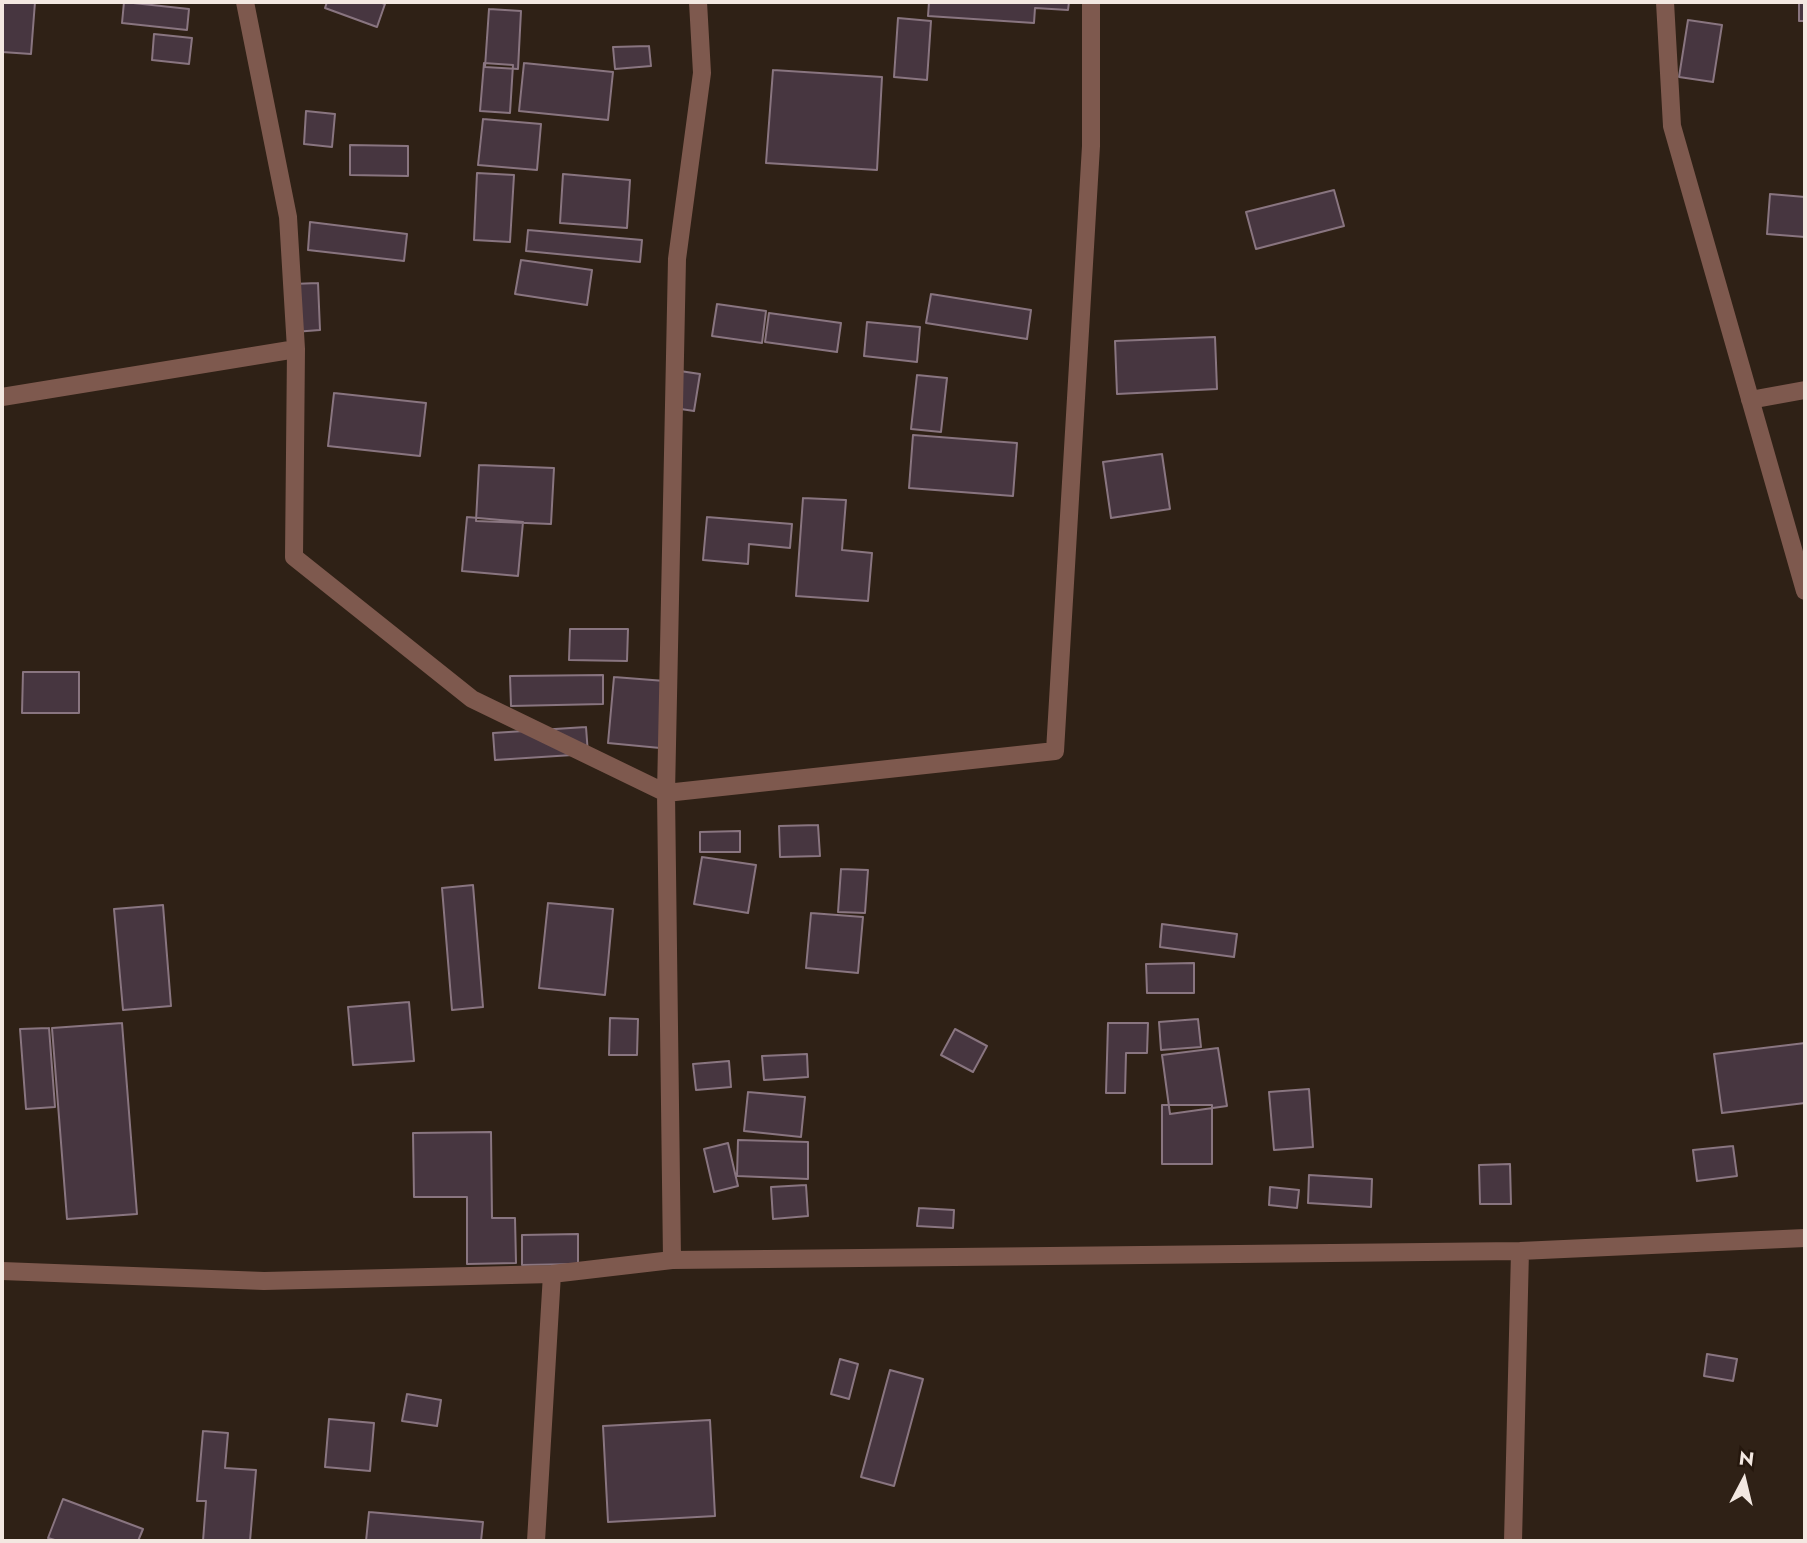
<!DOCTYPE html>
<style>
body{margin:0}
#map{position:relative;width:1807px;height:1543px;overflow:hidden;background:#2f2116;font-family:Jost,sans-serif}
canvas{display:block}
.frame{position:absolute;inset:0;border:4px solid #f3e8e1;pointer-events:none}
.north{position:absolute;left:1709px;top:1445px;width:70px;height:70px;-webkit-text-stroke:5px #25170d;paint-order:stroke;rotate:7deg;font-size:19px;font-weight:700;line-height:28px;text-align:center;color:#f3e8e1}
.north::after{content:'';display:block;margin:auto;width:24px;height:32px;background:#f3e8e1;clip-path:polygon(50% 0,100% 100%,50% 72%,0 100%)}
</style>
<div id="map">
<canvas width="1807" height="1543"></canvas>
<div class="frame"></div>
<div class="north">N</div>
</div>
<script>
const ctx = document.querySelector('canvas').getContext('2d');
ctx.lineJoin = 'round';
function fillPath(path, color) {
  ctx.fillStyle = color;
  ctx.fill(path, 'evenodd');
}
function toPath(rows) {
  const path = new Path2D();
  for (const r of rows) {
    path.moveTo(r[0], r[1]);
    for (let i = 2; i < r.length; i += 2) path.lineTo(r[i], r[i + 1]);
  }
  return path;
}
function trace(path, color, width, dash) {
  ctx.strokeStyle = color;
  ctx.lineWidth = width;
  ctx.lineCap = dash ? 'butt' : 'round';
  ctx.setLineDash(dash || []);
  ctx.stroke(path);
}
const building = toPath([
 [2,2,35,2,31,54,2,52,2,2],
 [124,2,189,9,187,30,122,23,124,2],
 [327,2,379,2,385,4,377,27,325,8,327,2],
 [929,2,1069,2,1068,10,1035,8,1034,23,928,16,929,2],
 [1799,2,1805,2,1805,21,1799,21,1799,2],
 [489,9,521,11,518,69,485,67,489,9],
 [898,18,931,21,927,80,894,77,898,18],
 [1688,20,1722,25,1713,82,1679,77,1688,20],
 [154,34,192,38,189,64,152,60,154,34],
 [649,46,651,66,615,69,613,47,649,46],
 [484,63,513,65,510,113,480,111,484,63],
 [524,63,613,72,608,120,519,111,524,63],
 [773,70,882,77,877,170,766,163,773,70],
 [306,111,335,114,332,147,304,144,306,111],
 [483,119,541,124,537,170,478,165,483,119],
 [350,145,408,146,408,176,350,175,350,145],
 [477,173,514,175,510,242,474,240,477,173],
 [563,174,630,180,627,228,560,223,563,174],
 [1334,190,1344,226,1256,249,1246,212,1334,190],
 [1770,194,1805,197,1805,237,1767,234,1770,194],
 [310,222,407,234,404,261,308,250,310,222],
 [528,230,642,240,640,262,526,251,528,230],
 [521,260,592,270,587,305,515,294,521,260],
 [318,283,320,330,294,332,292,284,318,283],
 [931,294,1031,310,1027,339,926,323,931,294],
 [717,304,766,311,762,343,712,336,717,304],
 [769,313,841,323,837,352,765,342,769,313],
 [867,322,920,327,917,362,864,356,867,322],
 [1215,337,1217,389,1117,394,1115,341,1215,337],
 [680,371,700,374,694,411,674,408,680,371],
 [917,375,947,378,941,432,911,429,917,375],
 [334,393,426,403,420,456,328,446,334,393],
 [913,435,1017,443,1013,496,909,488,913,435],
 [1162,454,1170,509,1111,518,1103,462,1162,454],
 [479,465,554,468,551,524,476,521,479,465],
 [803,498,846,500,842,550,872,553,868,601,796,596,803,498],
 [467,517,523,522,518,576,462,571,467,517],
 [707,517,792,524,790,548,749,544,748,564,703,560,707,517],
 [570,629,628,629,627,661,569,660,570,629],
 [23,672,79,672,79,713,22,713,23,672],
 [603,675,603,704,511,706,510,676,603,675],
 [614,677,665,681,660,748,608,743,614,677],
 [586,727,588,754,495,760,493,733,586,727],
 [818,825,820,856,780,857,779,826,818,825],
 [740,831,740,852,700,852,700,832,740,831],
 [702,857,756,865,748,913,694,904,702,857],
 [841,869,868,870,865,913,838,912,841,869],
 [473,885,483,1007,452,1010,442,888,473,885],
 [548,903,613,909,605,995,539,988,548,903],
 [163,905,171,1006,123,1010,114,909,163,905],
 [811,913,863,917,858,973,806,968,811,913],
 [1162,924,1237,934,1234,957,1160,947,1162,924],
 [1194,963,1194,993,1147,993,1146,964,1194,963],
 [409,1002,414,1061,353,1065,348,1007,409,1002],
 [610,1018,638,1019,637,1055,609,1055,610,1018],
 [1198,1019,1201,1047,1161,1050,1159,1022,1198,1019],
 [122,1023,137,1214,67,1219,52,1028,122,1023],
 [1108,1023,1148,1023,1147,1053,1126,1053,1125,1093,1106,1093,1108,1023],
 [49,1028,55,1107,26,1109,20,1029,49,1028],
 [955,1029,987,1046,973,1072,941,1055,955,1029],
 [1805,1043,1805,1103,1722,1113,1714,1054,1805,1043],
 [1218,1048,1227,1106,1170,1114,1162,1055,1218,1048],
 [807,1054,808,1077,764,1080,762,1056,807,1054],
 [729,1061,731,1087,696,1090,693,1064,729,1061],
 [1309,1089,1313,1147,1274,1150,1269,1092,1309,1089],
 [748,1092,805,1097,801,1137,744,1131,748,1092],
 [1162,1105,1212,1105,1212,1164,1162,1164,1162,1105],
 [491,1132,492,1218,515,1218,516,1263,467,1264,467,1197,414,1197,413,1133,491,1132],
 [738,1140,808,1142,808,1179,737,1176,738,1140],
 [728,1143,738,1186,714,1192,704,1149,728,1143],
 [1733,1146,1737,1176,1697,1181,1693,1150,1733,1146],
 [1510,1164,1511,1204,1480,1204,1479,1165,1510,1164],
 [1309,1175,1372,1179,1371,1207,1308,1203,1309,1175],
 [806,1185,808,1216,773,1219,771,1187,806,1185],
 [1270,1187,1299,1190,1297,1208,1269,1205,1270,1187],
 [919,1208,954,1210,953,1228,917,1226,919,1208],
 [578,1234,578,1264,522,1265,522,1235,578,1234],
 [1707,1354,1737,1359,1733,1381,1704,1376,1707,1354],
 [840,1359,858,1364,849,1399,831,1394,840,1359],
 [890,1370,923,1379,894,1486,861,1477,890,1370],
 [407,1394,441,1400,437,1426,402,1421,407,1394],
 [329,1419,374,1423,370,1471,325,1467,329,1419],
 [710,1420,715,1516,608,1522,603,1426,710,1420],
 [203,1431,228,1433,225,1468,256,1470,250,1541,203,1541,206,1501,197,1501,203,1431],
 [63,1499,143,1529,138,1541,58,1541,48,1538,63,1499],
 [369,1512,483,1522,481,1541,366,1541,369,1512]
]);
fillPath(building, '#473640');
trace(building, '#897580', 2);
trace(toPath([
 [245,2,288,217,296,349,294,557,472,699,666,793,1055,751,1091,146,1091,2],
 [1665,2,1672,126,1805,591],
 [2,397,296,349],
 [1750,400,1805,390],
 [672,1260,666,793,677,259,702,73,698,2],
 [2,1271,264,1281,552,1274,672,1260,1520,1251,1805,1238],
 [536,1541,552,1274],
 [1513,1541,1520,1251]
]), '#7e594e', 18);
</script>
